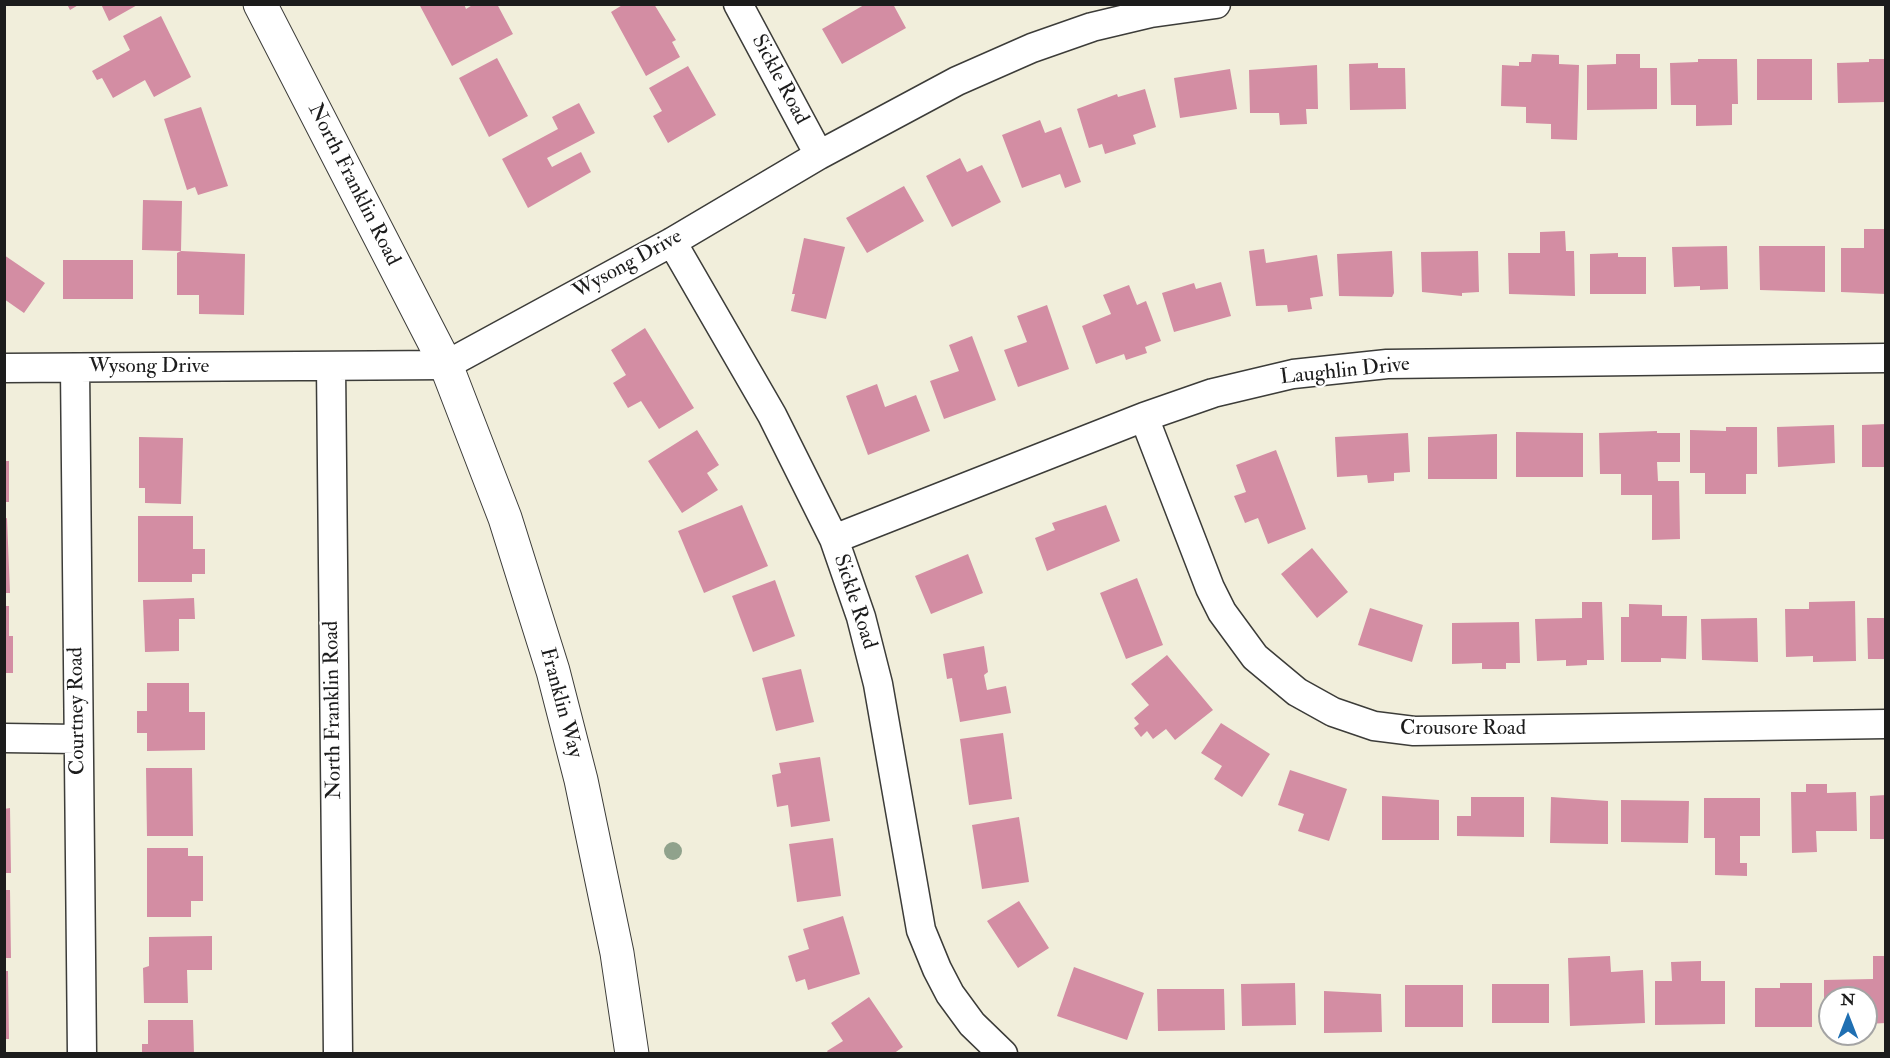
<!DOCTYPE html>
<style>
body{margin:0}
#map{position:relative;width:1890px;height:1058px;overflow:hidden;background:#f1eedb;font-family:"IM FELL Double Pica",serif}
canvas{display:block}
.frame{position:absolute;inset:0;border:6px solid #1c1c1c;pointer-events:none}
.north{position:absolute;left:1818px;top:986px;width:60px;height:60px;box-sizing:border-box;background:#fff;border:2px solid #a4a4a4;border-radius:50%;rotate:0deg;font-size:16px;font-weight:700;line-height:24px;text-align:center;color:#1c1c1c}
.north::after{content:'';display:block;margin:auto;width:21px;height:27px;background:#1f6fb2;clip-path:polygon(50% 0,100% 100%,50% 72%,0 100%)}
</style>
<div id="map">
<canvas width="1890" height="1058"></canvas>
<div class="frame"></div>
<div class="north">N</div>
</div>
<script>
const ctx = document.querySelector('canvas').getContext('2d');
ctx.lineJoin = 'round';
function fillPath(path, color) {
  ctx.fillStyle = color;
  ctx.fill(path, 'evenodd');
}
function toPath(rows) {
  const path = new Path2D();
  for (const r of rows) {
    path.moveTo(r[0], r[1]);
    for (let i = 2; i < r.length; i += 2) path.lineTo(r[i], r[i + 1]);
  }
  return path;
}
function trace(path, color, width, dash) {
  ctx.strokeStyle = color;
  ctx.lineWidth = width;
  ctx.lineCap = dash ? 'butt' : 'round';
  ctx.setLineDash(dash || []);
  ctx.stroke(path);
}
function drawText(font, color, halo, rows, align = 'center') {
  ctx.font = font + ' "IM FELL Double Pica",serif';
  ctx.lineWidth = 4.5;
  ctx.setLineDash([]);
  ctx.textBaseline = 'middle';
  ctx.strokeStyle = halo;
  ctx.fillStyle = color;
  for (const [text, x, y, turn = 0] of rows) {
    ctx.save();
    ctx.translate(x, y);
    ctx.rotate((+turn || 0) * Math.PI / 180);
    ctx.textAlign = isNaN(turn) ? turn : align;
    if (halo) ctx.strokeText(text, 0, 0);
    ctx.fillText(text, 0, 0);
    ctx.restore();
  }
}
fillPath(toPath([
 [67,4,80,4,70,10],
 [101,4,139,4,109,21],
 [419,4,464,4,466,9,474,4,497,4,513,34,452,66],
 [624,4,654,4,676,40,672,42,680,57,646,76,611,12],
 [879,4,893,4,906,28,842,64,822,29,864,5],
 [161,16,191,77,154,97,145,80,113,98,102,78,97,80,92,71,130,50,123,36],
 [1532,54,1559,55,1559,64,1579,65,1577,140,1551,139,1551,124,1526,123,1526,107,1501,106,1502,65,1519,66,1519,62,1531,62],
 [1616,54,1640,54,1640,68,1657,68,1657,109,1587,110,1587,65,1616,64],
 [497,58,528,116,489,137,459,78],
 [1698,59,1737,59,1738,104,1732,104,1732,125,1696,126,1696,105,1671,105,1670,63,1698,62],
 [1757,59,1812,59,1812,100,1757,100],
 [1869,59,1886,59,1886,102,1838,103,1837,63,1869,62],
 [1378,63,1378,68,1405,68,1406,109,1350,110,1349,64],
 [1317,65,1318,109,1306,109,1307,124,1280,125,1279,113,1250,113,1249,70],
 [688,66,716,115,668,143,653,116,662,111,649,88],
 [1230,69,1237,109,1180,118,1174,78],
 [1145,89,1156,127,1133,135,1136,144,1105,154,1102,144,1089,148,1077,109,1117,94,1118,97],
 [579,103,595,133,547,158,552,167,581,152,591,172,528,208,502,159,558,129,552,117],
 [201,107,228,186,198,195,195,187,187,190,164,119],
 [1040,120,1045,133,1061,127,1081,182,1065,188,1060,174,1022,188,1002,135],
 [960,158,967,172,982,165,1001,202,952,227,926,176],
 [904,186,924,221,867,253,846,218],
 [143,200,182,201,181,251,142,250],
 [1864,229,1886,229,1886,294,1841,292,1841,248,1864,248],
 [1565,231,1566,251,1574,251,1575,296,1509,294,1508,253,1540,253,1540,232],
 [804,238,845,247,826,319,791,311,795,294,792,294],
 [1727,246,1728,289,1700,290,1700,286,1674,287,1672,247],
 [1759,246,1825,246,1825,292,1760,290],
 [1264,249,1266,263,1317,255,1323,296,1310,298,1312,309,1288,312,1287,305,1256,306,1249,251],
 [181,251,245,254,244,315,199,314,199,295,177,295,177,253],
 [1392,251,1394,293,1392,297,1339,296,1337,254],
 [1478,251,1479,292,1462,293,1462,296,1422,292,1421,252],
 [1618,253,1618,257,1646,257,1646,294,1590,294,1590,254],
 [4,255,45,283,24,313,4,299],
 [63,260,133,260,133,299,63,299],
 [1221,282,1231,316,1174,332,1162,293,1194,283,1196,289],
 [1129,285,1137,305,1146,301,1161,341,1145,347,1147,353,1126,360,1124,354,1096,364,1082,326,1111,314,1103,295],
 [1047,305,1069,369,1018,387,1004,350,1027,342,1017,316],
 [645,328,694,408,659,429,641,401,628,408,613,383,626,375,611,350],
 [972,336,996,400,944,419,930,381,959,371,949,345],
 [877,384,885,407,916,395,930,431,868,455,846,396],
 [1886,424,1886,467,1862,467,1862,425],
 [1834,425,1835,463,1778,467,1777,427],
 [1726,427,1757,427,1757,474,1746,474,1746,494,1705,494,1705,473,1690,473,1690,430,1726,431],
 [697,430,719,465,707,473,718,490,682,513,648,461],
 [1657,431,1657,433,1680,433,1680,462,1657,462,1658,481,1679,481,1680,539,1652,540,1652,495,1621,495,1621,474,1600,474,1599,433],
 [1516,432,1583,433,1583,477,1516,477],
 [1408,433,1410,472,1394,473,1394,481,1368,483,1367,475,1337,477,1335,437],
 [1497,434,1497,479,1428,479,1428,437],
 [139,437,183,438,181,504,145,503,145,488,139,488],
 [1276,450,1306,529,1268,544,1258,518,1245,523,1234,496,1246,492,1236,465],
 [4,461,9,461,9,502,4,502],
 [742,505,768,566,704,593,678,531],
 [1106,505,1120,541,1047,571,1035,538,1055,530,1052,523],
 [138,516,193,516,193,549,205,549,205,574,192,574,192,582,138,582],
 [7,518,10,593,4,593,4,519],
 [1312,548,1348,592,1317,618,1281,574],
 [968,554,983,593,931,614,915,576],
 [1137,578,1163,645,1126,659,1100,593],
 [775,580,795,636,753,652,732,596],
 [194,598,195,619,179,619,179,651,145,652,143,600],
 [1855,601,1856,661,1813,662,1813,656,1786,657,1785,609,1809,609,1809,602],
 [1582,602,1602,602,1604,660,1587,660,1587,665,1566,666,1566,660,1537,661,1535,619,1582,618],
 [1629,604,1662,605,1662,616,1687,616,1686,659,1661,658,1661,662,1621,662,1621,617,1629,617],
 [4,606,9,606,9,636,13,636,13,673,4,673],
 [1370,608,1423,625,1412,662,1358,645],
 [1757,618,1758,662,1702,660,1701,619],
 [1867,618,1886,618,1886,659,1868,659],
 [1519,622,1520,663,1506,663,1506,669,1482,669,1482,663,1452,664,1452,623],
 [984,646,988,672,984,675,987,690,1006,686,1011,713,960,722,952,678,947,679,943,654],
 [1167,655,1213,710,1175,740,1166,729,1153,739,1147,731,1141,737,1134,728,1139,724,1134,718,1149,705,1131,684],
 [801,669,814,722,776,731,762,678],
 [147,683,189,683,189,712,205,712,205,750,147,751,147,733,137,733,137,711,147,711],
 [1221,723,1270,754,1242,797,1214,779,1222,766,1201,753],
 [1003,733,1012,799,969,805,960,739],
 [820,757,830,821,791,827,788,805,777,807,772,775,781,773,779,763],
 [146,768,192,768,193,836,147,836],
 [1290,770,1347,789,1329,841,1298,831,1304,814,1278,805],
 [1806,784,1827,784,1827,793,1856,792,1857,831,1816,831,1817,852,1792,853,1791,792,1806,792],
 [1886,795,1886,839,1870,839,1870,796],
 [1382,796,1439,800,1439,840,1382,840],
 [1471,797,1524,797,1524,837,1457,836,1457,816,1471,816],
 [1551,797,1608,801,1608,844,1550,843],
 [1704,798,1760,798,1760,836,1740,836,1740,863,1747,863,1747,876,1715,875,1715,838,1704,838],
 [1621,800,1689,801,1688,843,1621,842],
 [10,808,11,873,4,873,4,809],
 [1019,817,1029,882,982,889,972,825],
 [833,838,841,896,797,902,789,844],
 [147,848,188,848,188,856,203,856,203,901,191,901,191,917,147,917],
 [4,890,10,890,11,958,4,958],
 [1019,901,1049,948,1018,968,987,921],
 [843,916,860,974,808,990,805,979,796,982,788,956,809,949,803,929],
 [212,936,212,970,187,970,188,1003,144,1003,143,968,149,966,149,937],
 [1610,956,1611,972,1643,970,1645,1023,1570,1026,1568,958],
 [1873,956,1886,956,1886,1023,1866,1024,1866,998,1830,998,1830,1024,1824,1024,1824,980,1873,979],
 [1701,961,1701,981,1725,981,1725,1024,1655,1025,1655,981,1672,981,1671,962],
 [1074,967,1144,993,1127,1040,1057,1016],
 [4,971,8,971,9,1039,4,1039],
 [1295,983,1296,1025,1242,1026,1241,984],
 [1780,983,1812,983,1812,1027,1755,1027,1755,988,1780,988],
 [1492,984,1549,984,1549,1023,1492,1023],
 [1405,985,1463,985,1463,1027,1405,1027],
 [1157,989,1224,989,1225,1030,1158,1031],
 [1324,991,1381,994,1382,1032,1324,1033],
 [869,997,903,1047,893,1054,829,1054,827,1051,843,1041,831,1023],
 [148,1020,193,1020,194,1054,142,1054,142,1044,148,1044]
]), '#d38da3');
const street = toPath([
 [738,4,819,155],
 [672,242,772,415,834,539,861,617,878,684,921,930,937,969,950,994,972,1024,1003,1054],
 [331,366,338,1054],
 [4,368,446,365,672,242,819,155,957,81,1032,48,1092,27,1151,13,1216,4],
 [75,368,82,1054],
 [1144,417,1210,588,1222,612,1255,657,1297,692,1333,712,1374,726,1414,731,1886,724],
 [834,539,1144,417,1213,393,1293,374,1387,364,1886,358],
 [4,738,78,739]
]);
const secondary = toPath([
 [260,4,446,365,505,518,553,671,581,780,617,953,632,1054]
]);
trace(street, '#3c3c39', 31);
trace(secondary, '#3c3c39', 35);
trace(street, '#fff', 28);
trace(secondary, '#fff', 33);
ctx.fillStyle = '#90a28c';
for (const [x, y] of [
 [673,851]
]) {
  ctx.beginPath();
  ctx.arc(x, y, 9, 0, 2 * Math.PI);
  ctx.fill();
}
drawText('21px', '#1c1c1c', '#fff', [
 ["Sickle Road",779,80,62],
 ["North Franklin Road",353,185,63],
 ["Wysong Drive",628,265,-29],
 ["Wysong Drive",149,367],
 ["Laughlin Drive",1345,372,-6],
 ["Sickle Road",854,602,72],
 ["Franklin Way",560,703,75],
 ["North Franklin Road",334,710,-91],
 ["Courtney Road",78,711,-91],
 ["Crousore Road",1463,729]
]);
</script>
